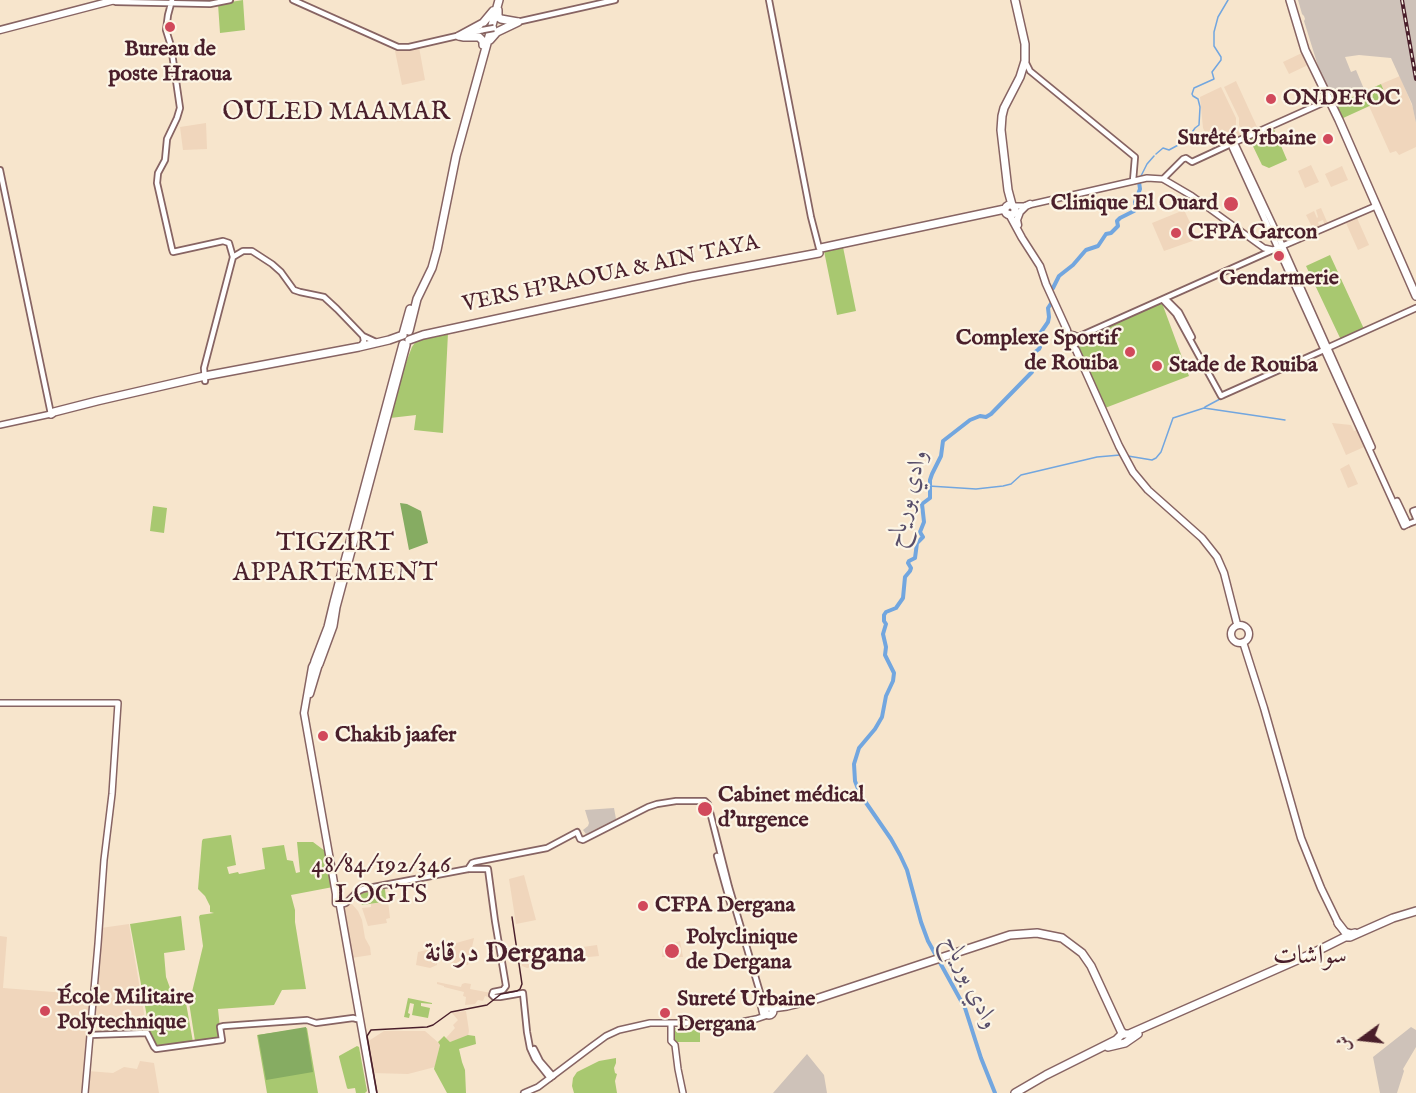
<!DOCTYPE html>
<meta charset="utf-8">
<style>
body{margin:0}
#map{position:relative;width:1416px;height:1093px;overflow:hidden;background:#f7e5cc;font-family:"IM FELL English",Amiri,serif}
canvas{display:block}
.north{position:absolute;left:1332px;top:1009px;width:60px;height:60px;-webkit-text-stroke:4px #fcf5e5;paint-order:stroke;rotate:255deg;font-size:16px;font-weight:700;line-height:24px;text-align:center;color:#4a1f2b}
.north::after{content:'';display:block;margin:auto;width:21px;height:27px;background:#4a1f2b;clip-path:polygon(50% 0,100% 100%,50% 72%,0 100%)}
</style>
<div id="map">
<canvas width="1416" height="1093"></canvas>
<div class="north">ش</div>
</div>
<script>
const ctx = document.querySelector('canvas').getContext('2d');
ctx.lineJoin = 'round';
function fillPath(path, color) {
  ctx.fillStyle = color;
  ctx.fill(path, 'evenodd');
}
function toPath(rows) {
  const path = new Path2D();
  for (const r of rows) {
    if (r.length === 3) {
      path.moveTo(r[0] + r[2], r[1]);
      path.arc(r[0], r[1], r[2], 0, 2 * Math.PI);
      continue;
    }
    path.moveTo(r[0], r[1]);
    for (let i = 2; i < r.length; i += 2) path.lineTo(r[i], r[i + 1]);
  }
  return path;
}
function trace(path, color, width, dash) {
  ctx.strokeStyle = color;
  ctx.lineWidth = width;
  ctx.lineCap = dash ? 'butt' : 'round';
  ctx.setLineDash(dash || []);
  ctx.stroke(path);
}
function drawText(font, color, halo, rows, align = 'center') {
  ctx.font = font + ' "IM FELL English",Amiri,serif';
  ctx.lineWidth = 4.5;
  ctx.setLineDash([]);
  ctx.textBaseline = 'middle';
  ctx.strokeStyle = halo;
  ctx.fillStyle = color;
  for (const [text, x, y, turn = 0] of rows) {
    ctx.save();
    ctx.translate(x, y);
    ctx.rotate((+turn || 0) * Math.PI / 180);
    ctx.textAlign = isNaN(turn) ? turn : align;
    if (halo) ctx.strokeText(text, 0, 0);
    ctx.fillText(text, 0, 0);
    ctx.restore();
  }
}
fillPath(toPath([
 [419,47,425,80,402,85,395,51],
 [1304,52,1310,64,1289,74,1283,62],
 [1400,76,1413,108,1416,123,1416,147,1399,155,1396,151,1390,153,1369,106,1387,98,1381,84],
 [1236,81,1258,129,1244,136,1239,125,1239,118,1224,87],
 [1221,87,1236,118,1236,126,1241,137,1214,151,1203,128,1200,97],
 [206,123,207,149,183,150,180,127],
 [1311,165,1319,182,1305,188,1298,171],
 [1342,166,1348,180,1331,187,1325,174],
 [1321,208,1328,224,1325,226,1323,220,1318,222,1319,225,1321,224,1323,227,1314,231,1306,215,1314,211,1317,218,1318,217,1316,210],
 [1184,210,1198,239,1164,251,1152,223],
 [1357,218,1369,245,1358,250,1346,223],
 [1332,423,1351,425,1354,431,1357,430,1364,447,1346,455],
 [1349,464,1358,484,1348,488,1340,469],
 [524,875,536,920,516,924,509,879],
 [388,901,390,918,386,919,387,923,368,926,362,908,371,907,371,904],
 [351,903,358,911,362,920,365,938,370,947,371,955,351,958,342,907],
 [129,924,147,1031,120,1032,119,1022,92,1021,101,928],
 [0,936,7,937,3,988,92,995,86,1067,84,1068,85,1071,83,1093,0,1093],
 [474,938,468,965,441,961,442,947],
 [680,941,683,957,662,957,663,946],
 [597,945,599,956,578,958,576,948],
 [540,947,542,961,531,967,527,968,522,966,522,953],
 [435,948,437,949,437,965,430,968,416,965,418,952],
 [437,982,461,987,462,984,465,983,471,984,470,989,502,995,496,999,485,996,483,1001,478,1000,475,1004,465,1005,466,997,463,996,464,992,444,987,444,986,437,984],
 [466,1011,469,1031,468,1036,450,1042,446,1038,455,1028,453,1025,458,1020,452,1013],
 [384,1031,425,1031,440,1044,435,1067,408,1074,372,1073,367,1042],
 [140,1061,154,1063,159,1093,86,1093,86,1091,88,1091,89,1084,86,1083,88,1071,113,1073,124,1067,137,1069]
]), '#f0d6bc');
fillPath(toPath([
 [1298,0,1416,0,1416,123,1412,104,1391,58,1359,55,1345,57,1351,72,1356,70,1364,89,1334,103,1318,66,1304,21,1305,19,1304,16,1302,14],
 [614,808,616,819,586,834,583,830,588,826,589,823,585,810],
 [1411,1027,1416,1030,1416,1047,1403,1069,1404,1071,1397,1093,1380,1093,1373,1057],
 [807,1054,824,1075,827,1093,773,1093]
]), '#cec2b9');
fillPath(toPath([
 [243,0,245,30,220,33,218,4],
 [1381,84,1387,98,1341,119,1335,105],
 [1273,127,1287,160,1269,168,1262,165,1249,138],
 [843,247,856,311,837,315,824,251],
 [1330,255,1364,329,1341,340,1306,266],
 [1162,303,1189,376,1105,408,1077,348,1078,343,1080,339],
 [448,333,443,433,414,430,416,415,390,418,405,365,412,347,416,341],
 [153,506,167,508,164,533,150,531],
 [231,835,236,865,227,867,229,874,238,872,239,874,265,869,262,848,284,845,287,860,293,861,296,873,300,872,297,842,313,842,325,851,333,887,291,895,295,910,295,922,306,989,282,990,274,1005,218,1009,221,1038,195,1041,188,996,192,992,203,946,199,917,200,915,214,913,210,912,210,906,205,896,198,889,202,841,203,839],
 [385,889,386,899,383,902,362,905,357,896,363,893],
 [181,916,185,950,164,953,166,977,170,988,173,993,184,992,193,1042,158,1048,154,1044,149,1028,130,924],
 [408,998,432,1003,432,1004,421,1003,421,1006,430,1008,428,1018,412,1015,414,1004,410,1003,408,1013,410,1014,409,1018,404,1017],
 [307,1028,318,1093,267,1093,257,1035],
 [674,1028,700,1028,700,1042,674,1042],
 [468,1035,475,1036,476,1044,459,1049,462,1062,465,1070,466,1093,447,1093,434,1069,440,1045,438,1042,444,1036,450,1042],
 [357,1046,359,1047,367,1091,365,1093,356,1093,355,1088,348,1089,347,1088,339,1057,339,1056],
 [616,1058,616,1063,614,1068,615,1073,617,1074,615,1081,617,1093,574,1093,572,1086,573,1078,577,1072,599,1061]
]), '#a8c870');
fillPath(toPath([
 [400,503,407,504,421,511,428,543,409,550],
 [306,1027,313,1072,266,1080,258,1035]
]), '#86ac62');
trace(toPath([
 [1156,154,1163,148,1169,150,1180,144,1188,138,1195,128,1199,125,1200,107,1198,99,1193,96,1192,94,1194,88,1214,79,1212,72,1221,60,1221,57,1214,46,1214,32,1218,17,1228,0],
 [1140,178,1147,164,1154,156],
 [1205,407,1220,399],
 [1128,456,1152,460,1156,458,1161,452,1173,418,1204,408,1285,420],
 [929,486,976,489,1003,486,1011,484,1021,475,1097,457,1120,455]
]), '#72a6df', 1.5);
trace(toPath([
 [1086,250,1098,246,1106,234,1111,233,1118,226,1117,221,1120,218,1134,211,1136,207,1135,202,1140,189,1139,182],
 [1053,288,1059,276,1073,265,1085,251],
 [995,1093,981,1058,965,1008,928,941,921,922,907,870,900,855,891,839,860,794,855,781,854,764,859,748,875,729,882,717,886,696,893,681,894,673,885,655,886,647,883,634,886,624,884,621,884,615,886,612,896,608,903,598,905,577,910,571,911,568,908,563,909,561,915,558,917,543,923,537,920,532,924,522,922,504,930,498,930,480,932,474,941,456,943,441,970,420,980,416,986,417,991,414,1032,372,1033,356,1035,352,1039,349,1040,347,1039,335,1048,322,1049,317,1048,308,1052,302]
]), '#72a6df', 4);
const tertiary = toPath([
 [172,0,168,15,166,30,171,46,180,108,177,118,167,139,165,160,158,173,157,183,172,249,173,252,223,241,229,243,233,257],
 [293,0,398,47,409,47,483,30],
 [769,0,811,217,819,248],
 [113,1,116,2,210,4,230,0],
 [517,22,615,0],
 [1025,61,1030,71,1135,157,1133,181],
 [0,170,51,414],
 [1163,179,1183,159,1186,158,1192,162,1233,143],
 [1163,300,1176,314,1221,396,1223,395],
 [1167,300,1179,312,1192,337],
 [1075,337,1080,336,1273,250],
 [361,346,364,341,363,336,376,342],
 [205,381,204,368,233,257,243,251,252,251,272,264,281,272,294,290,300,292,324,297,337,309,363,336],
 [1223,395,1324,350],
 [1416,510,1413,511,1416,518],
 [1408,524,1416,521],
 [717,856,731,906],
 [468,869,472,863,475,862,547,848,577,832,580,839,583,840,648,807,657,804,676,801,705,801,708,804,729,887,761,996,765,1003,770,1007],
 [340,905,346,903,357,892,363,889,468,869,488,869,495,921,506,986,503,990,493,992,492,995,494,997,500,997,523,993],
 [523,993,527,1032,530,1048,535,1059,550,1078],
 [90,1035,147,1033,154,1047,156,1049,222,1040,220,1027,224,1026,307,1020,316,1023,353,1018,357,1019],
 [534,1049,540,1061,553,1076]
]);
const secondary = toPath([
 [1233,143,1232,147,1404,526,1408,524],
 [1233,143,1236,146,1274,227,1372,447],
 [1233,143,1329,100],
 [1013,206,1024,206,1147,178,1163,179,1192,196,1264,248,1273,250,1376,206],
 [1325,349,1416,308],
 [0,425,51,414],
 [1397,501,1408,524],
 [0,703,118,703,112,794,104,860,98,944,85,1093],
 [759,998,763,1015],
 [671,1023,671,1041,675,1045,678,1069,683,1093],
 [524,1093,538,1087,591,1047,606,1036,619,1030,650,1023,736,1023,756,1019,768,1015]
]);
const primary = toPath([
 [0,30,115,0],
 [1009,214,1022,238,1040,266,1046,284,1067,330,1068,337],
 [1018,225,1017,220,1020,212,1026,206,1030,204],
 [1072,340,5],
 [1071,345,1076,350,1119,446,1133,472,1148,490,1202,538,1217,557,1224,573,1237,624],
 [1240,634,9],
 [1243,642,1264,708,1301,838,1321,888,1339,925],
 [315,661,312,667,304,713,336,894,336,903],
 [310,694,319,664],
 [340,906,373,1093]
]);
const trunk = toPath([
 [1290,0,1305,50,1339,120,1416,296],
 [498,10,498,17,501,19,518,22],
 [459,36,483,23,493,11],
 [459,36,464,37,479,37,483,41,483,45],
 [490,40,497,32,518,22],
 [1012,205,1008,190,1001,130,1002,116,1004,108,1020,77,1025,61,1025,44,1015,0],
 [1010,210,5],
 [821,248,1005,209],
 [409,331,417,299,432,268,437,250,456,156,499,0],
 [403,334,410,309],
 [409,340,423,335,691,277,819,253],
 [403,344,334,602,328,627,315,661,316,666,319,664,333,626,336,607,406,345],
 [51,414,54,412,97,401,205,376,359,347,389,340,403,335],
 [1338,923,1345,932,1351,934,1355,933],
 [769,1011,4],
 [772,1008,787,1006,816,999,1010,935,1037,933,1062,938,1082,953,1091,966,1121,1031,1124,1034],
 [1108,1047,1125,1043,1138,1034],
 [1015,1093,1046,1075,1116,1040,1122,1034,1129,1034,1311,954,1345,937,1350,937,1393,918,1416,911]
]);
trace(tertiary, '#876463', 8);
trace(secondary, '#876463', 8);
trace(primary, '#876463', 9);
trace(trunk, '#876463', 10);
trace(tertiary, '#fff', 4.5);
trace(secondary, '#fff', 5);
trace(primary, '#fff', 6);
trace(trunk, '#fff', 7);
trace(toPath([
 [377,1093,367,1036,371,1030,427,1027,433,1025,451,1012,487,1005,501,994,517,991,520,989,522,984,512,917]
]), '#4a1f2b', 1.5);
const rail = toPath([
 [1402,0,1416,79]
]);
trace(rail, '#4a1f2b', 4);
trace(rail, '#fcf5e5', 1.5, [4.5]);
const tertiaryBridge = toPath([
 [483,30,494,28]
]);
trace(tertiaryBridge, '#876463', 8, []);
trace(tertiaryBridge, '#fff', 4.5);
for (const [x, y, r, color] of [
 [170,27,6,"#d1495b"],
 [1271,99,6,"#d1495b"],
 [1328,139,6,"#d1495b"],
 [1231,204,8,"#d1495b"],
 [1176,233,6,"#d1495b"],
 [1279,256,6,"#d1495b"],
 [1130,352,6,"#d1495b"],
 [1157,366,6,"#d1495b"],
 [323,736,6,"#d1495b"],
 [705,809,8,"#d1495b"],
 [643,906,6,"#d1495b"],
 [672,951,8,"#d1495b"],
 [45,1011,6,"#d1495b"],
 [665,1013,6,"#d1495b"]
]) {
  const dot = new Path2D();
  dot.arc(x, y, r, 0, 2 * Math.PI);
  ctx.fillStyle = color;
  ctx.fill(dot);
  trace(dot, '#fcf5e5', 2);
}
drawText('bold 22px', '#4a1f2b', '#fcf5e5', [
 ["Bureau de",170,50,"center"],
 ["poste Hraoua",170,75,"center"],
 ["ONDEFOC",1283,99],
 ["Surêté Urbaine",1316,139,"right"],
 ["Clinique El Ouard",1218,204,"right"],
 ["CFPA Garcon",1188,233],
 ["Gendarmerie",1279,279,"center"],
 ["Complexe Sportif",1118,339,"right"],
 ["de Rouiba",1118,364,"right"],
 ["Stade de Rouiba",1169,366],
 ["Chakib jaafer",335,736],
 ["Cabinet médical",718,796],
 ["d'urgence",718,821],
 ["CFPA Dergana",655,906],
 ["Polyclinique",686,938],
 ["de Dergana",686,963],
 ["École Militaire",57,998],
 ["Polytechnique",57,1023],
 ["Sureté Urbaine",677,1000],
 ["Dergana",677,1025]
], 'left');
drawText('22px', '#4a1f2b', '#fcf5e5', [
 ["VERS H'RAOUA & AIN TAYA",611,275,-12]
]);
drawText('italic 24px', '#584e6a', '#fcf5e5', [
 ["وادي بورياح",909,499,-75],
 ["وادي بورياح",969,983,65]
]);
drawText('26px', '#4a1f2b', '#fcf5e5', [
 ["OULED MAAMAR",336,114],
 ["TIGZIRT",335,545],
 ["APPARTEMENT",335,575],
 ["48/84/192/346",381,867],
 ["LOGTS",381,897],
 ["سواشات",1310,958]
]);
drawText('bold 28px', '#4a1f2b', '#fcf5e5', [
 ["درقانة Dergana",505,955]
]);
</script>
